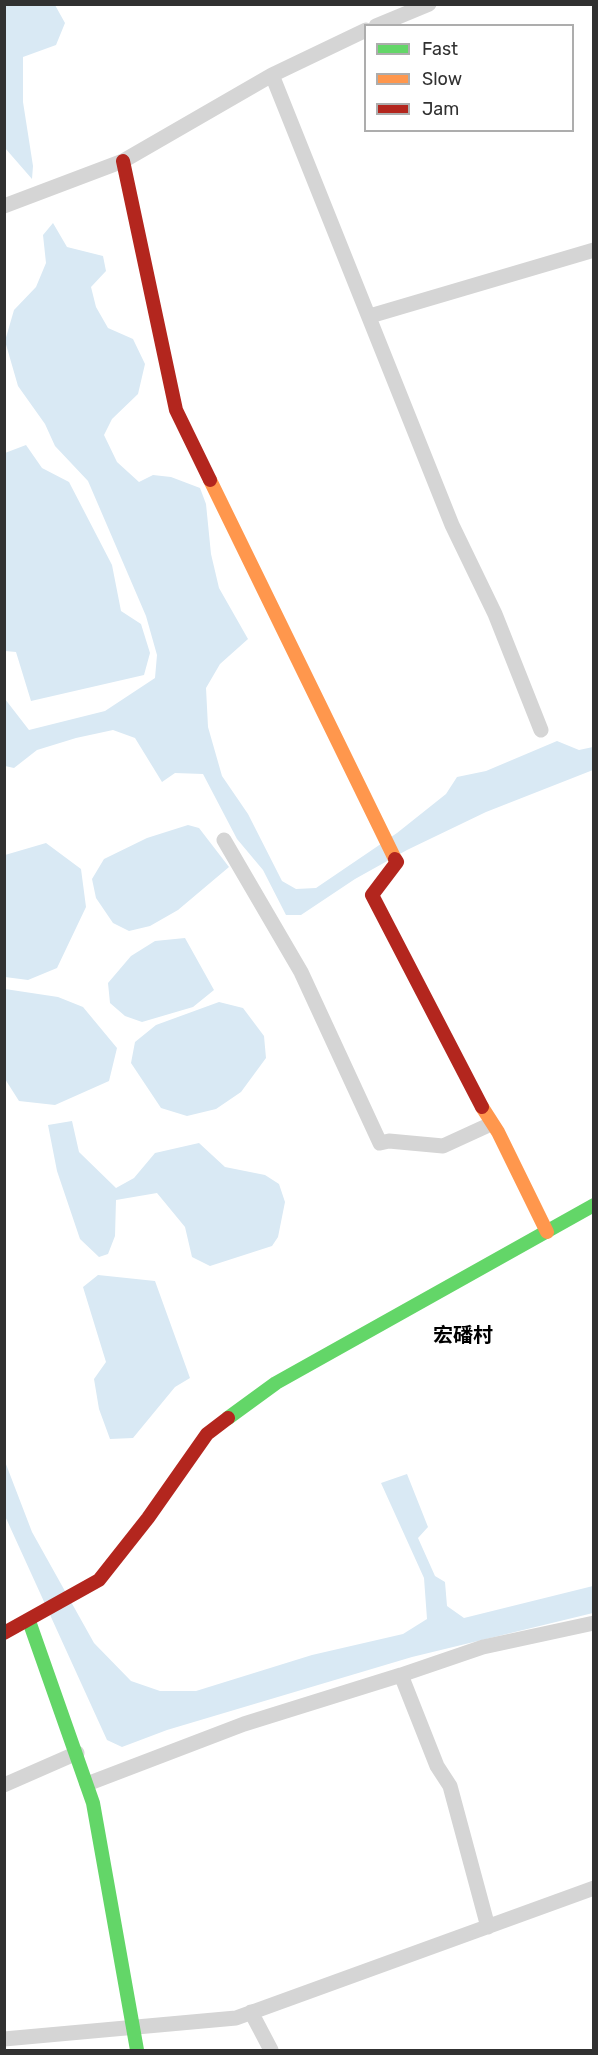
<!DOCTYPE html>
<meta charset="utf-8">
<style>
body{margin:0}
#map{position:relative;width:598px;height:2055px;overflow:hidden;background:#fff;font-family:Rubik,sans-serif}
canvas{display:block}
.frame{position:absolute;inset:0;border:6px solid #313131;pointer-events:none}
.legend{position:absolute;left:364px;top:24px;width:210px;height:108px;box-sizing:border-box;background:#fff;border:2px solid #adadad;margin:0;padding:8px 10px;list-style:none;font-size:18px;color:#313131}
.legend li{display:flex;align-items:center;gap:12px;height:30px}
.legend b{width:30px;border:2px solid #adadad}
</style>
<div id="map">
<canvas width="598" height="2055"></canvas>
<div class="frame"></div>
<ul class="legend">
<li><b style="height:8px;background:#63d668"></b>Fast</li>
<li><b style="height:8px;background:#ff974d"></b>Slow</li>
<li><b style="height:8px;background:#b3261e"></b>Jam</li>
</ul>
</div>
<script>
const ctx = document.querySelector('canvas').getContext('2d');
ctx.lineJoin = 'round';
function fillPath(path, color) {
  ctx.fillStyle = color;
  ctx.fill(path, 'evenodd');
}
function toPath(rows) {
  const path = new Path2D();
  for (const r of rows) {
    path.moveTo(r[0], r[1]);
    for (let i = 2; i < r.length; i += 2) path.lineTo(r[i], r[i + 1]);
  }
  return path;
}
function trace(path, color, width, dash) {
  ctx.strokeStyle = color;
  ctx.lineWidth = width;
  ctx.lineCap = dash ? 'butt' : 'round';
  ctx.setLineDash(dash || []);
  ctx.stroke(path);
}
function drawText(font, color, halo, rows, align = 'center') {
  ctx.font = font + ' Rubik,"Noto Sans SC",sans-serif';
  ctx.lineWidth = 6;
  ctx.setLineDash([]);
  ctx.textBaseline = 'middle';
  ctx.strokeStyle = halo;
  ctx.fillStyle = color;
  for (const [text, x, y, turn = 0] of rows) {
    ctx.save();
    ctx.translate(x, y);
    ctx.rotate((+turn || 0) * Math.PI / 180);
    ctx.textAlign = isNaN(turn) ? turn : align;
    if (halo) ctx.strokeText(text, 0, 0);
    ctx.fillText(text, 0, 0);
    ctx.restore();
  }
}
fillPath(toPath([
 [5,4,55,5,65,23,56,45,23,57,23,102,33,166,32,179,5,148],
 [53,223,67,247,103,256,106,271,91,287,96,307,108,328,133,339,145,364,138,394,112,419,104,435,117,462,139,482,153,475,171,477,200,488,206,504,211,554,219,588,248,639,220,664,206,688,208,727,222,776,248,814,282,881,296,889,316,888,397,833,446,794,457,777,486,771,557,741,579,750,593,747,593,770,486,812,407,850,355,879,301,915,286,915,263,870,237,839,203,774,175,773,162,782,135,738,113,730,76,738,37,750,14,768,5,766,5,699,29,730,105,711,155,678,157,655,146,616,88,481,55,446,45,424,18,386,5,341,14,310,36,287,46,263,43,235],
 [26,445,42,468,69,482,112,565,121,611,141,624,150,653,144,675,31,701,16,652,5,651,5,453],
 [188,825,199,828,229,867,178,910,150,926,129,931,113,923,96,898,92,879,104,859,147,838],
 [46,843,81,869,86,907,57,968,28,980,5,977,5,855],
 [185,938,214,990,193,1007,142,1022,125,1016,110,1003,108,983,131,956,155,941],
 [5,989,58,997,83,1007,117,1048,109,1081,55,1105,19,1101,5,1079],
 [219,1002,243,1008,264,1036,266,1058,241,1092,216,1109,187,1116,161,1108,131,1063,135,1042,156,1025],
 [72,1121,79,1152,116,1188,134,1178,155,1153,199,1143,225,1167,265,1175,279,1184,285,1202,278,1237,272,1246,210,1266,192,1257,185,1227,157,1193,116,1200,115,1236,108,1254,99,1257,80,1239,57,1171,48,1125],
 [98,1275,155,1281,190,1378,175,1387,133,1438,110,1439,99,1409,94,1379,106,1362,83,1287],
 [4,1459,32,1532,94,1643,131,1681,160,1691,196,1691,312,1655,403,1634,427,1619,424,1578,381,1483,407,1474,428,1527,418,1538,435,1576,445,1582,447,1606,464,1618,593,1586,593,1613,412,1657,167,1730,122,1747,107,1740,5,1516]
]), '#d9e9f4');
trace(toPath([
 [376,26,429,4],
 [272,75,452,525,495,614,541,730],
 [4,206,123,161,272,75,366,30],
 [370,316,594,250],
 [224,840,301,972,380,1143,389,1141,443,1146,491,1124],
 [87,1784,244,1724,401,1675],
 [4,1785,77,1753],
 [488,1927,450,1786,437,1766,401,1675,483,1647,594,1623],
 [251,2012,271,2050],
 [4,2039,236,2018,594,1888]
]), '#d5d5d5', 15);
trace(toPath([
 [228,1418,276,1383,594,1205],
 [29,1621,93,1803,137,2050]
]), '#63d668', 14);
trace(toPath([
 [210,480,395,859],
 [482,1107,498,1132,547,1232]
]), '#ff974d', 14);
trace(toPath([
 [123,161,176,410,210,480],
 [395,859,397,862,372,895,482,1107],
 [4,1633,99,1580,148,1518,207,1434,228,1418]
]), '#b3261e', 14);
drawText('bold 20px', '#000', '#fff', [
 ["宏磻村",463,1336]
]);
</script>
